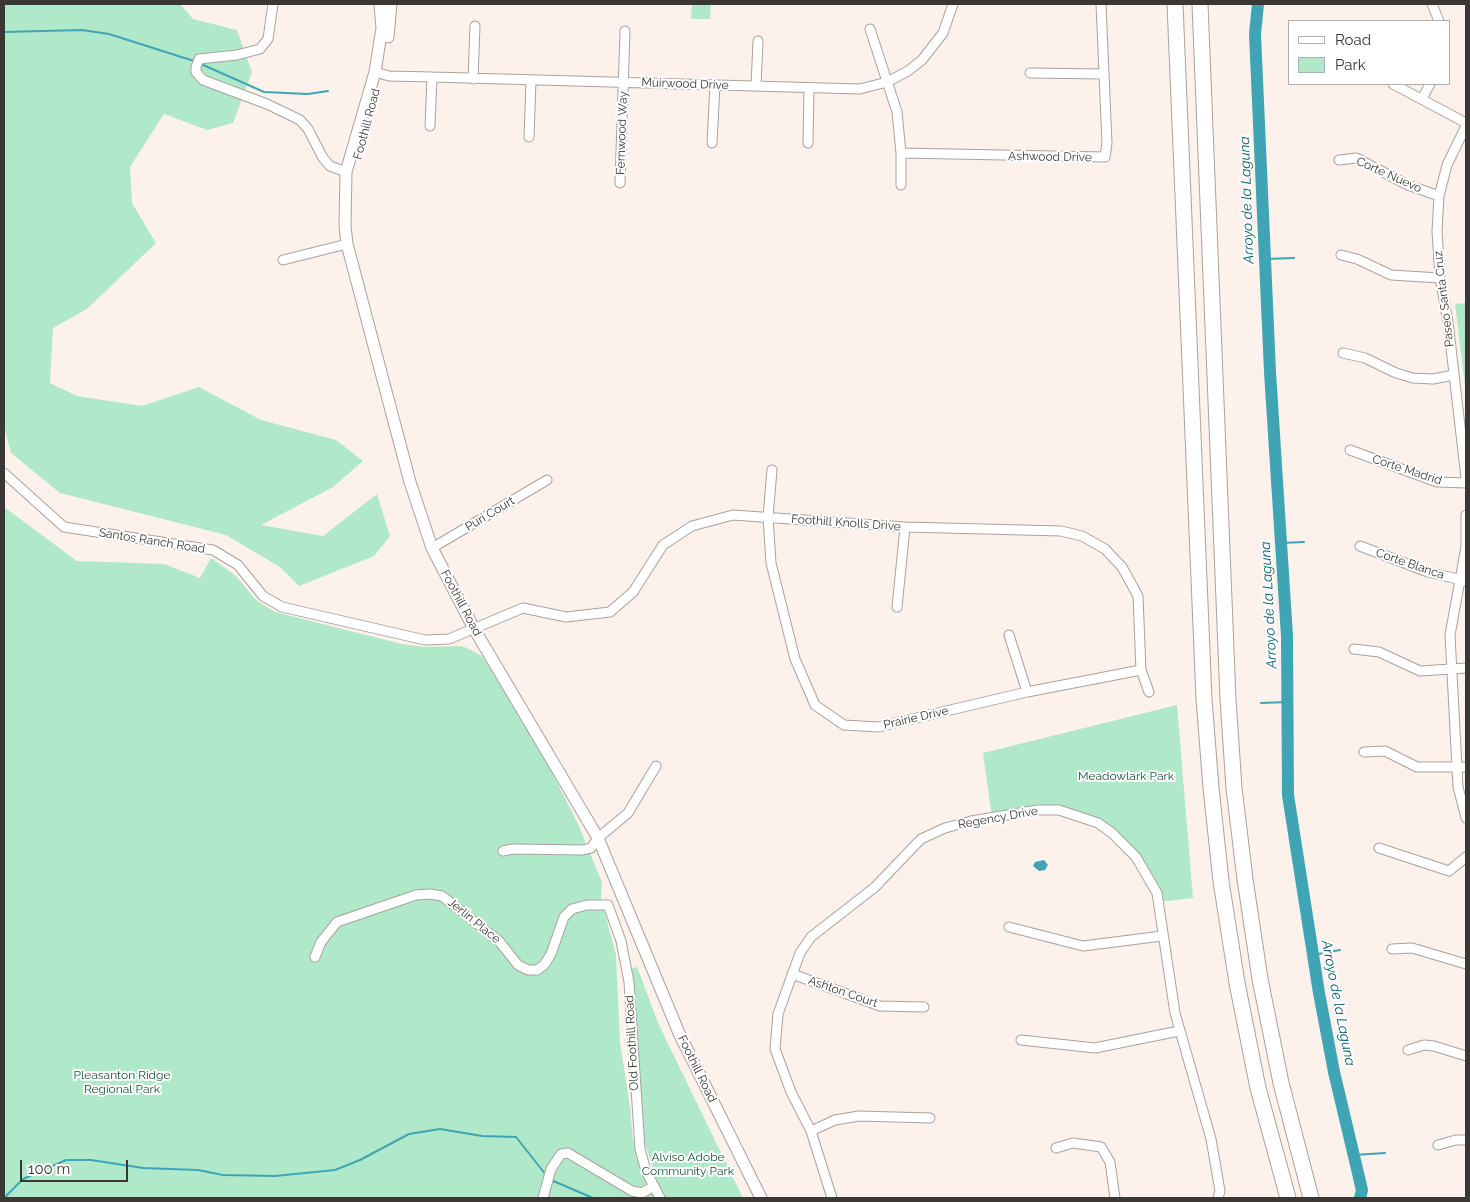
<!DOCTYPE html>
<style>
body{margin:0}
#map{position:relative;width:1470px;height:1202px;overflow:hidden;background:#fdf1ec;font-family:Raleway,sans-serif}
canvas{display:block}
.frame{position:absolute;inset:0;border:5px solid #3b3735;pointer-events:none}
.legend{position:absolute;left:1288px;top:20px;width:162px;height:65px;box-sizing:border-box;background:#fff;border:1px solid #b1afae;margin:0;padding:6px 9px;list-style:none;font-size:15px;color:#3b3735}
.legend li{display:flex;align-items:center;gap:10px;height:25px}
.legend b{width:25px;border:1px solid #b1afae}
.scale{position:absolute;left:20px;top:1160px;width:108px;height:22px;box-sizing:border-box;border:2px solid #3b3735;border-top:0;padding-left:6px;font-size:15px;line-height:18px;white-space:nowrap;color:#3b3735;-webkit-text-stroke:4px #fff;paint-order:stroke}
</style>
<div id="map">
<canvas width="1470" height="1202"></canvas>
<div class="frame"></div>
<ul class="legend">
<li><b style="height:6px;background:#fff"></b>Road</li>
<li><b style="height:14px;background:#afe9ca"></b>Park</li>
</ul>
<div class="scale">100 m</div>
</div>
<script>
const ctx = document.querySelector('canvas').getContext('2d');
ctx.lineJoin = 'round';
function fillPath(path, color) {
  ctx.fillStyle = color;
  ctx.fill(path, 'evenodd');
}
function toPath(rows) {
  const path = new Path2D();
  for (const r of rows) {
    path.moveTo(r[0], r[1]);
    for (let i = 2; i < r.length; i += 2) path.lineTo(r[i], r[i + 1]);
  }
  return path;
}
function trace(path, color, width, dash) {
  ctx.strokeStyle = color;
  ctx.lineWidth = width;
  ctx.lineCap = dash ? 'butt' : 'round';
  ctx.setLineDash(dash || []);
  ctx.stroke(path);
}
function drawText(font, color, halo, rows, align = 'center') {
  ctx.font = font + ' Raleway,sans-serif';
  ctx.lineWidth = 4;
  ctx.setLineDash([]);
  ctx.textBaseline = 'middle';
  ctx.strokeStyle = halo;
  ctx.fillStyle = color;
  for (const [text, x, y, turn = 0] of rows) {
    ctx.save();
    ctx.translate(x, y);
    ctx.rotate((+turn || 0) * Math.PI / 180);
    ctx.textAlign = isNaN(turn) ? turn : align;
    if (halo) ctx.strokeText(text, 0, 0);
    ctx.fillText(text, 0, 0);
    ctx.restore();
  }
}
fillPath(toPath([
 [4,4,180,4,193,19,237,30,252,72,233,123,207,130,164,114,130,167,132,203,156,243,87,309,53,328,50,383,77,396,142,406,199,387,261,420,336,440,363,461,333,487,261,525,323,536,377,494,390,536,374,556,299,586,280,567,226,535,60,493,11,453,4,427],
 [692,4,711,4,710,19,691,19],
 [1466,303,1466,394,1455,304],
 [4,507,77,561,164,564,200,578,211,558,235,575,256,600,275,612,402,644,426,647,463,646,482,656,534,737,578,824,602,882,601,898,616,955,620,1042,630,1107,633,1140,655,1198,4,1198],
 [1177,705,1193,898,1159,902,1150,876,1099,825,1058,812,992,818,983,753],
 [637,967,659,1025,743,1198,664,1198,659,1188,642,1134,629,969]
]), '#afe9ca');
fillPath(toPath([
 [1044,860,1048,865,1045,870,1039,871,1033,866,1035,862]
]), '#3fa5b4');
trace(toPath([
 [4,32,82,30,109,34,194,61],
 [201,64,264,92,308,94,328,91],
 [1266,259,1294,258],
 [1281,543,1304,542],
 [1261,703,1288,702],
 [1313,955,1340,950],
 [1354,1155,1385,1153],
 [551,1180,593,1198],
 [4,1198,23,1179,66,1160,91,1160,143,1168,198,1170,223,1175,275,1176,335,1170,360,1160,409,1134,440,1129,482,1136,516,1137,546,1175]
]), '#3fa5b4', 2);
trace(toPath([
 [1258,4,1255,34,1270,372,1287,636,1288,795,1319,993,1334,1072,1362,1190,1360,1198]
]), '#3fa5b4', 12);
const minor = toPath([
 [273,4,268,39,260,49,237,55,199,59,196,67,196,72,203,80,267,104,300,120,308,129,323,158,330,166,346,172],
 [1432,4,1439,21],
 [870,29,897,112,901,153,901,185],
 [375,72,389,76,432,77,860,89,887,82,908,71,922,60,943,33,953,4],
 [1030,73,1104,74],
 [473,79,475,26],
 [1393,84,1466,123],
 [756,86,758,41],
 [1422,99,1430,84],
 [430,126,432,77],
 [1466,126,1447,165,1439,196,1437,231,1440,278,1448,322,1466,478],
 [529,137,531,81],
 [712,143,715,85],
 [808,143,809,88],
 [901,153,1105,157,1107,143,1101,4],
 [1339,160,1356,158,1408,185,1439,196],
 [620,183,625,31],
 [1341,255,1357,259,1391,275,1440,278],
 [283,260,347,244],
 [1343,353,1365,358,1396,373,1413,378,1433,379,1453,375],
 [1350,450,1437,482,1466,483],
 [772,470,768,517,771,563,795,659,815,705,844,725,878,727,1027,692,1141,670],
 [4,473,64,527,213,550,238,565,263,596,282,607,425,640,449,639,523,608,566,617,610,612,633,592,663,545,692,526,733,515,905,527,1061,531,1082,536,1105,549,1122,567,1138,596,1141,670,1149,692],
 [1466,515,1466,547,1450,635,1458,787,1466,818],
 [1360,546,1428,572,1466,581],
 [432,548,547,480],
 [897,607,905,527],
 [1009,635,1027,692],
 [1354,649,1379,652,1420,671,1466,668],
 [1364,752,1385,751,1417,767,1466,767],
 [1379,848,1449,871,1466,857],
 [503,851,513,849,583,850,591,848,598,838,628,813,656,766],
 [608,905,621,941,629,982,640,1149,646,1171,660,1198],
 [1009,927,1083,946,1162,936],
 [1392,949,1412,948,1466,964],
 [315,957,321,942,337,922,416,895,430,894,442,896,499,941,518,965,528,970,537,970,544,965,551,954,564,917,572,909,587,905,608,905],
 [792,974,880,1006,924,1007],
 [1021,1040,1095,1048,1179,1031],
 [1408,1050,1424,1045,1434,1046,1466,1056],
 [811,1131,835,1120,859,1116,930,1118],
 [1438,1145,1456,1140,1466,1140],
 [1056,1148,1073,1143,1101,1147,1110,1162,1115,1198],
 [543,1198,551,1169,561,1154,568,1153,632,1191,642,1193,654,1186],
 [832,1198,811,1131,791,1092,775,1049,778,1014,800,953,811,937,875,887,921,839,945,828,971,821,1038,810,1059,810,1098,823,1112,833,1136,857,1157,893,1175,1013,1211,1139,1220,1191,1218,1198]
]);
const secondary = toPath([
 [380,4,382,28,375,72,346,172,345,226,347,244,410,482,432,548,473,627,598,838,679,1033,761,1198],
 [388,37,391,4]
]);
const motorway = toPath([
 [1175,4,1204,699,1211,788,1221,881,1237,983,1258,1088,1288,1198],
 [1200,4,1228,699,1234,788,1245,879,1260,979,1281,1083,1311,1198]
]);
trace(minor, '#aba19c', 11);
trace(secondary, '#aba19c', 13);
trace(motorway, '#aba19c', 17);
trace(minor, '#fff', 9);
trace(secondary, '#fff', 11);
trace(motorway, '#fff', 15);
drawText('12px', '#3b3735', '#fff', [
 ["Muirwood Drive",685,84,2],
 ["Foothill Road",367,124,-75],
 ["Fernwood Way",622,133,-88],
 ["Ashwood Drive",1050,157,1],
 ["Corte Nuevo",1389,175,24],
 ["Paseo Santa Cruz",1444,299,-97],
 ["Corte Madrid",1407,470,18],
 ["Puri Court",490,514,-31],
 ["Foothill Knolls Drive",846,523,4],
 ["Santos Ranch Road",152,541,9],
 ["Corte Blanca",1410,564,19],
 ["Foothill Road",461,603,62],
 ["Prairie Drive",916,718,-13],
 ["Regency Drive",998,818,-10],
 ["Jerlin Place",474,921,39],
 ["Ashton Court",843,992,19],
 ["Old Foothill Road",632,1043,-93],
 ["Foothill Road",697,1069,64]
]);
drawText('12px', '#175238', '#fff', [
 ["Meadowlark Park",1126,776],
 ["Pleasanton Ridge",122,1075],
 ["Regional Park",122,1089],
 ["Alviso Adobe",688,1157],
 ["Community Park",688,1171]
]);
drawText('italic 14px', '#045e69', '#fff', [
 ["Arroyo de la Laguna",1247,200,-92],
 ["Arroyo de la Laguna",1269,605,-93],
 ["Arroyo de la Laguna",1338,1003,79]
]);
</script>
